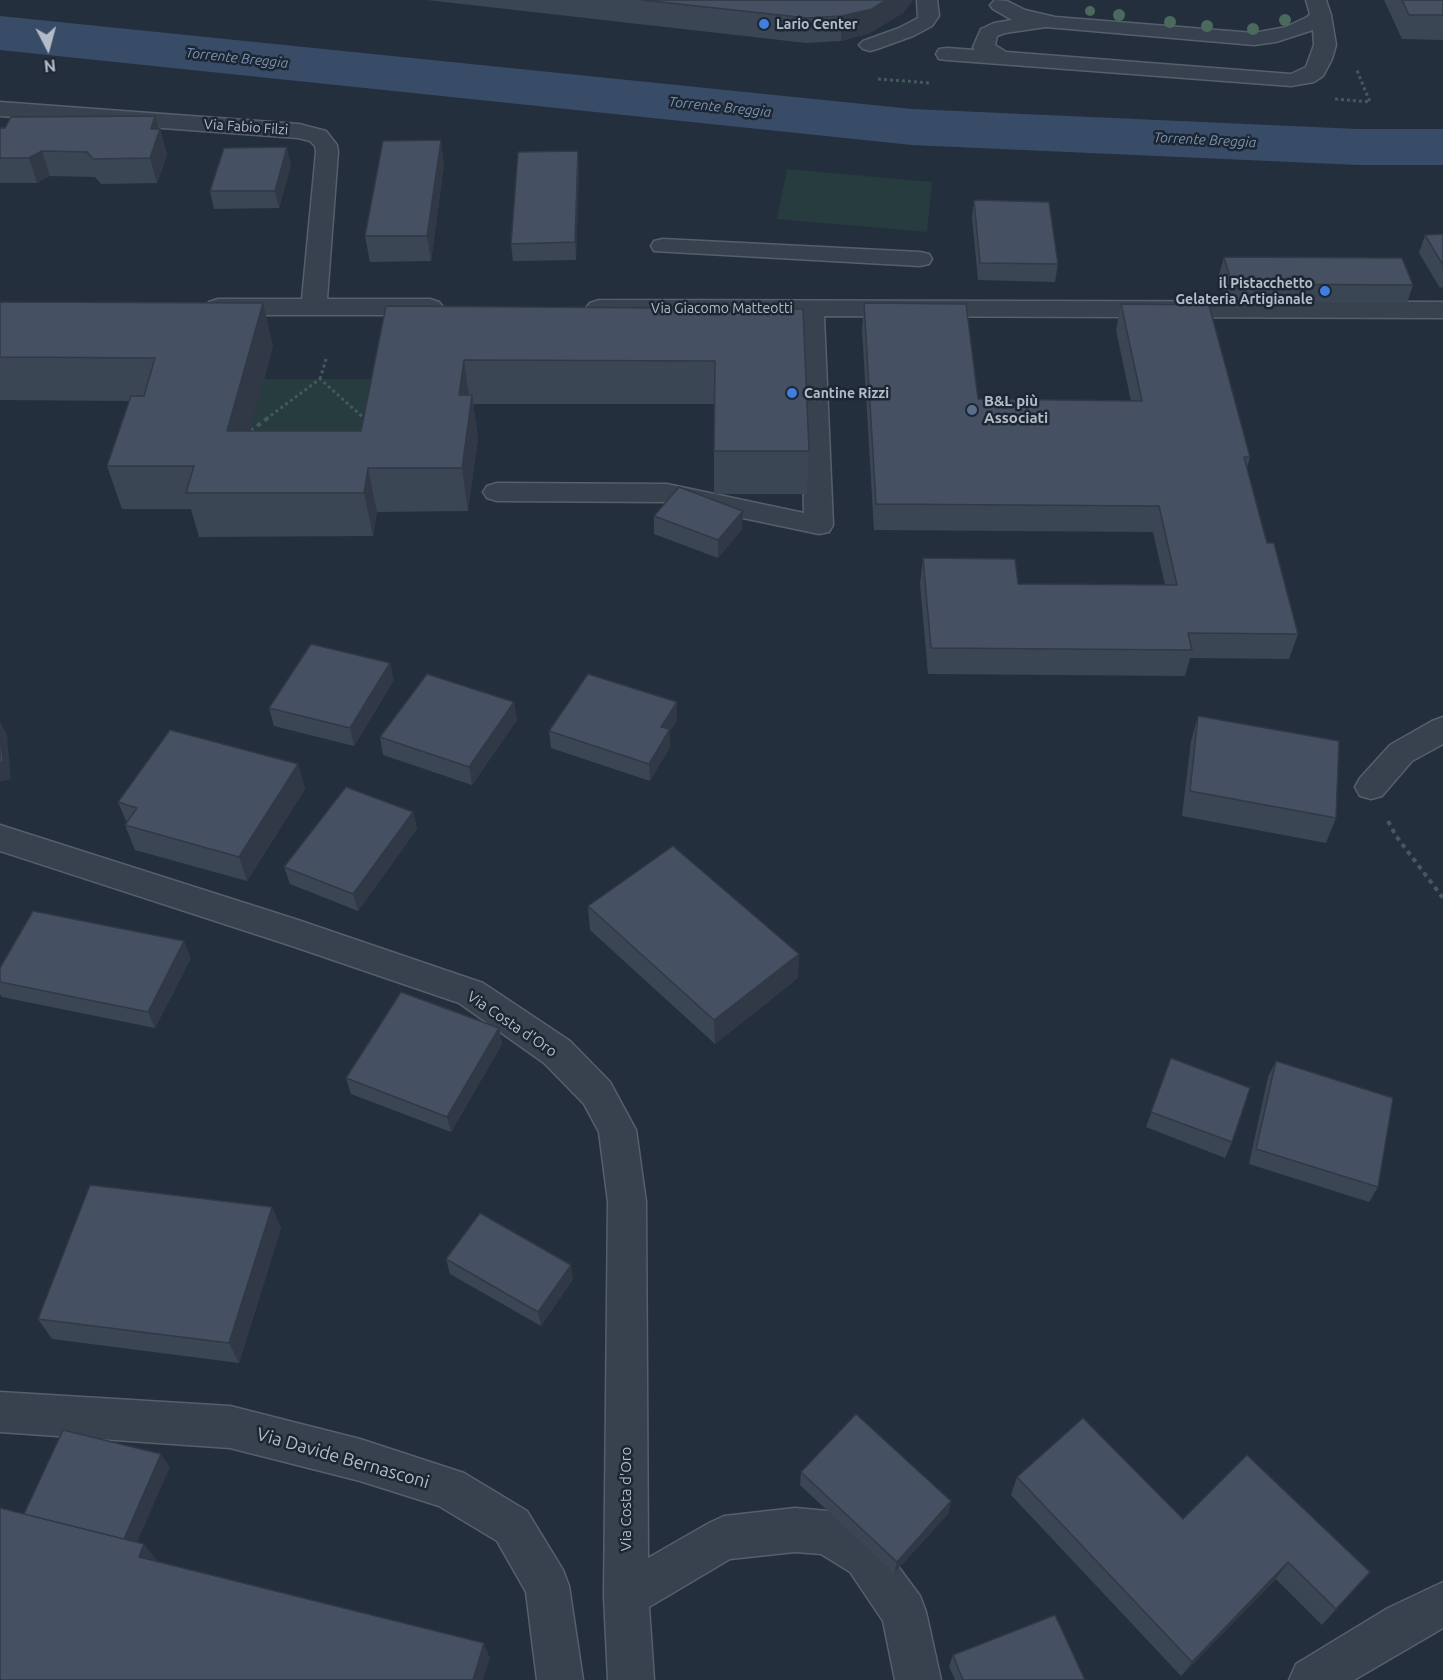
<!DOCTYPE html>
<meta charset="utf-8">
<style>
body{margin:0}
#map{position:relative;width:1443px;height:1680px;overflow:hidden;background:#242f3e;font-family:Ubuntu,sans-serif}
canvas{display:block}
.north{position:absolute;left:18px;top:18px;width:60px;height:60px;-webkit-text-stroke:4px #1d2633;paint-order:stroke;rotate:174deg;font-size:16px;font-weight:700;line-height:24px;text-align:center;color:#b4bcc9}
.north::after{content:'';display:block;margin:auto;width:21px;height:27px;background:#b4bcc9;clip-path:polygon(50% 0,100% 100%,50% 72%,0 100%)}
</style>
<div id="map">
<canvas width="1443" height="1680"></canvas>
<div class="north">N</div>
</div>
<script>
const ctx = document.querySelector('canvas').getContext('2d');
ctx.lineJoin = 'round';
function fillPath(path, color) {
  ctx.fillStyle = color;
  ctx.fill(path, 'evenodd');
}
function toPath(rows) {
  const path = new Path2D();
  for (const r of rows) {
    path.moveTo(r[0], r[1]);
    for (let i = 2; i < r.length; i += 2) path.lineTo(r[i], r[i + 1]);
  }
  return path;
}
function trace(path, color, width, dash) {
  ctx.strokeStyle = color;
  ctx.lineWidth = width;
  ctx.lineCap = dash ? 'butt' : 'round';
  ctx.setLineDash(dash || []);
  ctx.stroke(path);
}
function drawText(font, color, halo, rows, align = 'center') {
  ctx.font = font + ' Ubuntu,sans-serif';
  ctx.lineWidth = 5;
  ctx.setLineDash([]);
  ctx.textBaseline = 'middle';
  ctx.strokeStyle = halo;
  ctx.fillStyle = color;
  for (const [text, x, y, turn = 0] of rows) {
    ctx.save();
    ctx.translate(x, y);
    ctx.rotate((+turn || 0) * Math.PI / 180);
    ctx.textAlign = isNaN(turn) ? turn : align;
    if (halo) ctx.strokeText(text, 0, 0);
    ctx.fillText(text, 0, 0);
    ctx.restore();
  }
}
fillPath(toPath([
 [787,169,932,182,927,232,777,219],
 [264,379,387,379,369,475,239,475]
]), '#263c3f');
fillPath(toPath([
 [0,16,912,109,1358,129,1443,129,1443,165,1358,165,912,145,0,50,0,16]
]), '#394c67');
const minor = toPath([
 [917,0,937,0,939,16,932,26,913,36,877,49,870,51,863,49,859,45,863,41,899,28,918,18,917,0],
 [1306,0,1326,0,1331,15,1336,45,1332,59,1323,76,1314,82,1291,86,947,60,939,59,936,54,939,49,947,48,975,50,973,47,981,29,994,23,1012,20,993,9,990,5,995,0,1007,1,1025,10,1055,17,1254,33,1286,27,1307,17,1310,14,1306,0],
 [1046,27,1254,45,1276,42,1313,30,1314,45,1306,67,1291,74,1006,52,995,45,997,36,1005,33,1046,27],
 [0,102,299,124,326,131,337,145,338,152,327,299,430,299,439,302,443,307,439,312,430,315,218,315,209,312,205,307,209,302,218,299,302,299,316,152,315,146,310,141,298,138,0,116,0,102],
 [663,239,920,252,929,254,932,259,929,264,920,266,654,251,651,246,654,241,663,239],
 [599,300,1443,302,1443,318,824,316,833,525,829,532,819,534,667,502,497,501,487,498,483,492,487,486,497,483,667,484,804,513,799,316,599,316,590,313,586,308,590,303,599,300],
 [1443,717,1443,744,1412,761,1382,796,1371,799,1360,796,1355,787,1360,778,1390,745,1432,721,1443,717],
 [0,825,298,920,483,983,570,1041,610,1082,636,1130,646,1202,648,1558,709,1523,724,1516,795,1508,828,1511,843,1518,880,1542,920,1596,926,1612,941,1680,895,1680,883,1621,850,1572,821,1554,795,1552,730,1559,649,1607,654,1680,608,1680,604,1596,608,1202,599,1132,584,1104,544,1063,459,1003,292,946,0,851,0,825],
 [0,1392,230,1406,360,1439,464,1473,527,1511,563,1570,569,1586,583,1680,537,1680,526,1592,497,1541,439,1506,360,1481,230,1448,0,1432,0,1392],
 [1443,1582,1443,1628,1354,1680,1289,1680,1296,1664,1388,1608,1443,1582]
]);
trace(minor, '#565f6c', 3);
trace(toPath([
 [878,79,930,83],
 [1335,99,1370,102,1356,68],
 [320,379,327,356],
 [266,419,320,379,365,419]
]), '#44595c', 3, [3, 3]);
trace(toPath([
 [268,418,250,431,300,475,377,430,363,418],
 [1388,821,1396,836,1443,898]
]), '#44595c', 4, [4.5, 4.5]);
fillPath(minor, '#38414e');
ctx.fillStyle = '#4b6a5d';
for (const [x, y, r] of [
 [1090,11,5],
 [1119,15,6],
 [1285,20,6],
 [1170,22,6],
 [1207,26,6],
 [1253,29,6]
]) {
  ctx.beginPath();
  ctx.arc(x, y, r, 0, 2 * Math.PI);
  ctx.fill();
}
fillPath(toPath([
 [427,0,913,0,903,13,870,33,841,41,806,43],
 [1384,0,1443,0,1443,40,1402,39],
 [155,116,159,129,160,129,167,155,157,183,101,184,95,177,50,176,37,183,0,183,0,128],
 [291,165,279,208,214,209,210,191],
 [444,165,431,261,370,262,365,236],
 [579,168,576,260,513,261,511,244],
 [974,200,1058,264,1055,282,978,280,972,218],
 [1443,234,1443,287,1440,288,1419,253,1425,235],
 [1224,257,1413,285,1407,303,1227,302,1219,275],
 [0,302,273,346,250,431,361,431,386,306,803,309,809,451,807,494,714,494,714,404,473,404,478,438,468,511,377,512,373,536,199,537,191,509,122,509,107,466,129,401,0,400],
 [864,303,978,399,1131,401,1116,330,1121,304,1250,457,1247,468,1267,543,1298,634,1289,659,1190,658,1185,676,928,674,920,584,923,558,1018,584,1165,585,1153,532,874,530,862,329],
 [743,511,742,529,718,558,654,534,654,516],
 [394,680,354,746,274,726,269,708],
 [514,702,517,720,472,785,383,755,380,737],
 [677,702,677,720,670,731,670,747,650,781,551,748,549,731],
 [1198,716,1336,818,1326,843,1182,816,1191,741],
 [298,764,305,789,247,881,135,850,125,825,127,823,118,802],
 [413,812,417,829,358,911,290,884,284,867],
 [588,906,799,954,798,978,715,1044,590,930],
 [191,958,155,1028,2,997,0,994,0,968],
 [499,1028,502,1044,451,1132,351,1094,346,1078],
 [1171,1058,1232,1142,1225,1158,1146,1127],
 [1276,1061,1378,1187,1369,1202,1249,1164,1268,1077],
 [272,1207,281,1228,239,1363,52,1339,38,1319],
 [446,1259,573,1279,541,1326,450,1274],
 [801,1472,951,1501,948,1514,894,1573,800,1485],
 [1017,1477,1183,1519,1370,1572,1322,1625,1276,1579,1181,1676,1011,1495],
 [953,1655,1085,1680,955,1680,949,1666]
]), '#3b4654');
fillPath(toPath([
 [886,0,913,0,903,13,870,33,841,41,842,16],
 [155,116,160,132,160,129,167,155,157,183,150,158,151,129],
 [441,140,444,165,431,261,427,236],
 [287,147,291,165,279,208,275,191],
 [42,151,50,176,37,183,29,158],
 [578,151,579,168,576,260,575,242],
 [263,303,273,346,239,475,227,431],
 [464,360,470,404,459,395],
 [472,395,478,438,468,511,462,468],
 [368,468,377,512,373,536,364,493],
 [743,511,742,529,718,558,718,540],
 [390,663,394,680,354,746,350,728],
 [514,702,517,720,472,785,469,767],
 [677,702,677,720,670,731,670,747,650,781,649,764,661,727],
 [0,721,7,735,11,779,0,782],
 [298,764,305,789,247,881,239,857],
 [413,812,417,829,358,911,353,894],
 [184,941,191,958,155,1028,148,1012],
 [799,954,798,978,715,1044,714,1020],
 [499,1028,502,1044,451,1132,447,1117],
 [272,1207,281,1228,239,1363,229,1343],
 [571,1265,573,1279,541,1326,538,1312],
 [161,1454,170,1467,132,1554,123,1543],
 [951,1501,948,1514,894,1573,897,1562],
 [144,1544,157,1560,152,1573,139,1557],
 [1288,1562,1276,1579,1181,1676,1192,1662],
 [484,1643,490,1658,483,1680,473,1680]
]), '#303945');
const building = toPath([
 [642,0,886,0,872,9,842,16,807,18,642,0],
 [1402,0,1443,0,1443,15,1409,15,1402,0],
 [155,116,151,129,160,129,150,158,93,159,87,152,42,151,29,158,0,158,0,128,5,128,11,117,155,116],
 [441,140,427,236,365,236,383,141,441,140],
 [287,147,275,191,210,191,224,148,287,147],
 [578,151,575,242,511,244,518,152,578,151],
 [974,200,1049,202,1058,264,980,263,974,200],
 [1443,234,1443,265,1425,235,1443,234],
 [1224,257,1402,258,1413,285,1232,284,1224,257],
 [0,302,263,303,227,431,361,431,386,306,803,309,809,451,714,451,715,361,464,360,459,395,472,395,462,468,368,468,364,493,186,493,194,466,107,466,131,396,144,396,155,358,0,357,0,302],
 [864,303,966,304,978,399,1142,401,1121,304,1209,305,1250,457,1244,457,1257,506,1267,543,1274,543,1298,634,1188,633,1192,650,931,648,923,558,1015,559,1018,584,1177,585,1159,506,876,504,864,303],
 [679,487,743,511,718,540,654,516,679,487],
 [311,644,390,663,350,728,269,708,311,644],
 [427,674,514,702,469,767,380,737,427,674],
 [588,674,677,702,661,727,670,729,649,764,549,731,588,674],
 [1198,716,1339,741,1336,818,1190,791,1198,716],
 [170,730,298,764,239,857,125,825,137,808,118,802,170,730],
 [0,731,3,762,0,763,0,731],
 [346,787,413,812,353,894,284,867,346,787],
 [673,846,799,954,714,1020,588,906,673,846],
 [33,911,184,941,148,1012,0,982,0,968,33,911],
 [401,992,499,1028,447,1117,346,1078,401,992],
 [1171,1058,1250,1088,1232,1142,1151,1112,1171,1058],
 [1276,1061,1393,1098,1378,1187,1256,1149,1276,1061],
 [90,1185,272,1207,229,1343,38,1319,90,1185],
 [480,1213,571,1265,538,1312,446,1259,480,1213],
 [856,1414,951,1501,897,1562,801,1472,856,1414],
 [1083,1418,1183,1519,1247,1455,1370,1572,1336,1609,1288,1562,1192,1662,1017,1477,1083,1418],
 [63,1430,161,1454,124,1539,24,1514,63,1430],
 [0,1508,144,1544,139,1557,484,1643,473,1680,0,1680,0,1508],
 [1055,1615,1085,1680,963,1680,953,1655,1055,1615]
]);
fillPath(building, '#455162');
trace(building, '#303945', 1.5);
for (const [x, y, r, color] of [
 [764,24,6,"#3f7fe0"],
 [1325,291,6,"#3f7fe0"],
 [792,393,6,"#3f7fe0"],
 [972,410,6,"#5c6f8a"]
]) {
  const dot = new Path2D();
  dot.arc(x, y, r, 0, 2 * Math.PI);
  ctx.fillStyle = color;
  ctx.fill(dot);
  trace(dot, '#1d2633', 2);
}
drawText('bold 14px', '#b4bcc9', '#1d2633', [
 ["Lario Center",776,24],
 ["il Pistacchetto",1313,283,"right"],
 ["Gelateria Artigianale",1313,299,"right"],
 ["Cantine Rizzi",804,393]
], 'left');
drawText('italic 14px', '#7c92b1', '#1d2633', [
 ["Torrente Breggia",237,58,6],
 ["Torrente Breggia",720,107,6],
 ["Torrente Breggia",1205,140,3]
]);
drawText('14px', '#b4bcc9', '#1d2633', [
 ["Via Fabio Filzi",246,127,4],
 ["Via Giacomo Matteotti",722,308]
]);
drawText('bold 15px', '#b4bcc9', '#1d2633', [
 ["B&L più",984,401],
 ["Associati",984,418]
], 'left');
drawText('15px', '#b4bcc9', '#1d2633', [
 ["Via Costa d'Oro",512,1024,34],
 ["Via Costa d'Oro",626,1499,-90]
]);
drawText('18px', '#b4bcc9', '#1d2633', [
 ["Via Davide Bernasconi",343,1458,16]
]);
</script>
